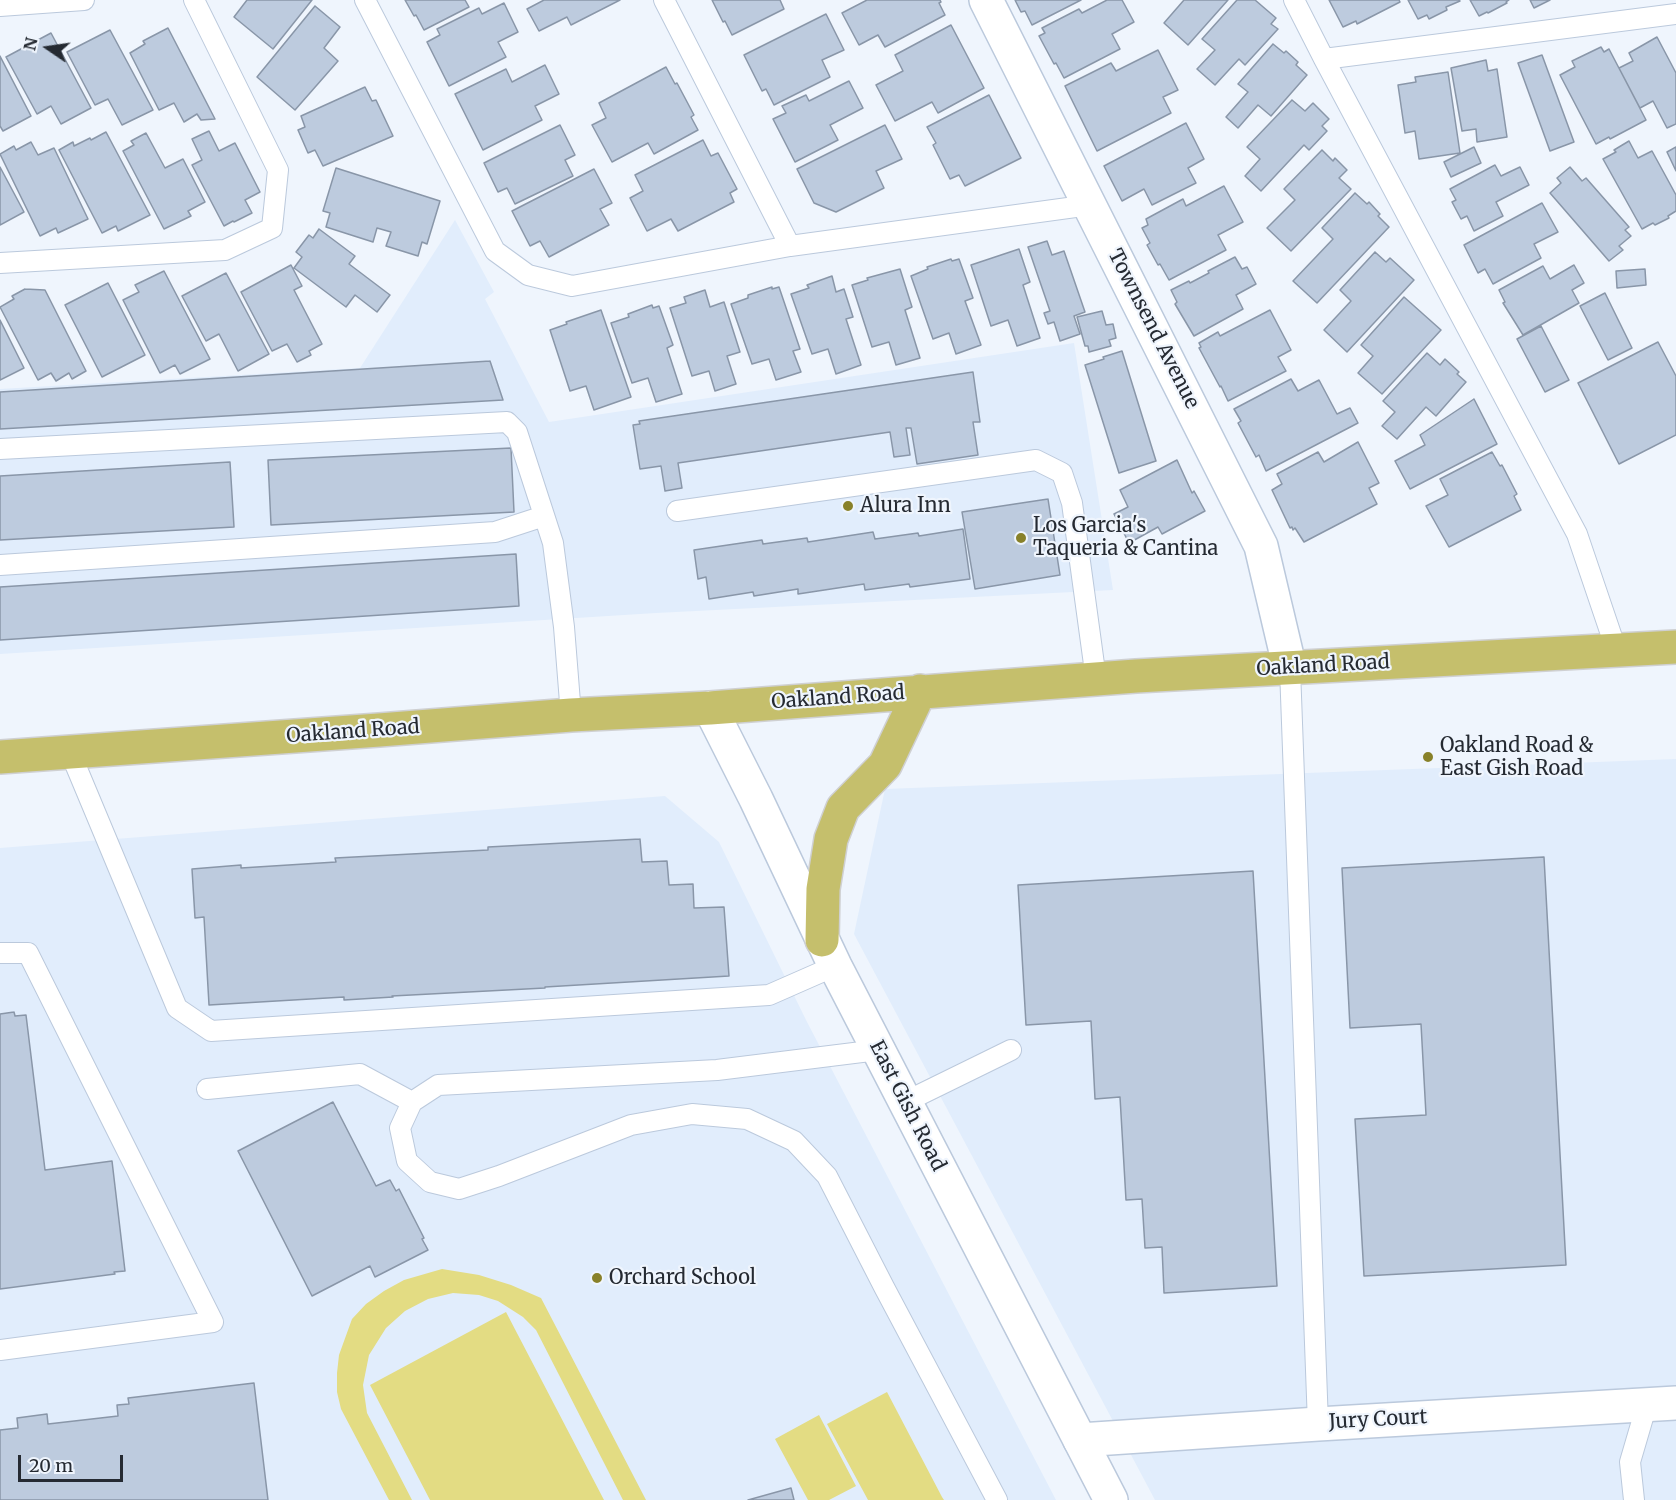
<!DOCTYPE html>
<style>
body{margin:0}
#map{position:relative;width:1676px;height:1500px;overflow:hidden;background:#eff5fd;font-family:Merriweather,serif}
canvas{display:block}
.north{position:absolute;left:18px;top:18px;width:60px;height:60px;-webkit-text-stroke:4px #eff5fd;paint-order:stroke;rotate:283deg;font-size:16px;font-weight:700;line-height:24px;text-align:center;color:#252a32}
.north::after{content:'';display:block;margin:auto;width:21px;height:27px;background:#252a32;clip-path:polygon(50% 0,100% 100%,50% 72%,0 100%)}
.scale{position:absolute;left:18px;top:1455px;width:105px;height:27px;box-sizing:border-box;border:3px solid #252a32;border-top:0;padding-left:8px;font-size:18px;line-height:21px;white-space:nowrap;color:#252a32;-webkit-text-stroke:4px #eff5fd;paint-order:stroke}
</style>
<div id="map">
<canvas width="1676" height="1500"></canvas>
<div class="north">N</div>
<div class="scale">20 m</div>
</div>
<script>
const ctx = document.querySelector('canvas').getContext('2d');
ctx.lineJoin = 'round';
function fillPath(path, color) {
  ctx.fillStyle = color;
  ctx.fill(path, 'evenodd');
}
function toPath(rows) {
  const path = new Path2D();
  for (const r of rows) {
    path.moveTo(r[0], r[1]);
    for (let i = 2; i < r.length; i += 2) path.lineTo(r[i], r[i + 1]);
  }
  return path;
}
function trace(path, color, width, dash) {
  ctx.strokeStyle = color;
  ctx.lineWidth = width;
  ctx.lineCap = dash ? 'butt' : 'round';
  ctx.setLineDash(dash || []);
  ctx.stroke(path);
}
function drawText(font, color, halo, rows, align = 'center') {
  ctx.font = font + ' Merriweather,serif';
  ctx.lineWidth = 4.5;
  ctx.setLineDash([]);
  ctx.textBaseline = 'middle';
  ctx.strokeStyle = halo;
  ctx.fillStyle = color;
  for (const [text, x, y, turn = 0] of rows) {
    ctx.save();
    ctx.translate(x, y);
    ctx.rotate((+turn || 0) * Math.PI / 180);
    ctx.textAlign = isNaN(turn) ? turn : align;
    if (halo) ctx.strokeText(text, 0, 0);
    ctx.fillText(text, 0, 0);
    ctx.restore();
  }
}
fillPath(toPath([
 [455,220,494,292,485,299,549,422,1074,343,1113,590,656,613,0,654,0,389,360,368],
 [1676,759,1676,1500,1155,1500,854,934,885,789],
 [665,796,719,842,806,1020,1056,1500,0,1500,0,848]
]), '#e1edfc');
fillPath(toPath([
 [442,1269,479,1275,511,1285,541,1298,646,1500,623,1500,536,1330,523,1317,498,1301,479,1295,453,1293,428,1299,405,1311,386,1328,369,1355,363,1385,367,1413,412,1500,389,1500,341,1409,337,1392,337,1373,339,1355,352,1319,366,1304,384,1291,404,1280],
 [506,1312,604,1500,430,1500,370,1385],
 [887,1392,942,1497,944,1500,868,1500,827,1424],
 [819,1415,856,1486,829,1500,808,1500,775,1439]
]), '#e3dc83');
const building = toPath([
 [247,0,312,0,273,49,234,17,247,0],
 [405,0,465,0,469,7,424,30,416,15,414,16,405,0],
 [544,0,620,0,571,25,567,17,539,31,527,9,544,0],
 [712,0,780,0,784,9,732,35,725,21,723,22,712,0],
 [867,0,940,0,941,2,939,3,945,15,885,47,878,35,859,45,842,13,867,0],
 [1015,0,1081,0,1032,25,1025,11,1021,12,1015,0],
 [1107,0,1122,0,1134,22,1112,34,1120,49,1064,78,1056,63,1054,64,1039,36,1045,33,1042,28,1079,9,1082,13,1107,0],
 [1184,0,1228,0,1188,45,1164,23,1184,0],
 [1237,0,1255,0,1276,18,1271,24,1278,29,1245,65,1239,59,1215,85,1197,69,1215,50,1202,39,1237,0],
 [1329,0,1399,0,1400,2,1357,24,1356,21,1343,27,1329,0],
 [1408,0,1459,0,1460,1,1446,7,1447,10,1429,19,1427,15,1418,19,1408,0],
 [1470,0,1509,0,1506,2,1507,3,1488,13,1487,12,1479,16,1470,0],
 [1530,0,1550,0,1534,8,1530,0],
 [504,3,518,32,498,42,506,57,449,86,427,42,440,35,437,29,479,8,482,14,504,3],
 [315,6,340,27,324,48,338,61,295,110,257,77,315,6],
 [826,14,844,50,822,60,830,77,774,105,766,89,762,91,744,55,826,14],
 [951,25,984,88,938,113,932,102,895,121,876,85,903,71,895,55,951,25],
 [168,28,215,119,201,120,197,114,184,122,174,103,159,110,130,53,145,44,143,41,168,28],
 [110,30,153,110,122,125,108,99,95,105,67,52,110,30],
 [51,33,91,108,61,124,51,106,37,114,6,57,51,33],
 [1657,37,1676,73,1676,124,1667,128,1653,101,1640,108,1619,68,1633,61,1629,53,1657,37],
 [1273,44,1284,53,1286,51,1298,62,1296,65,1307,75,1271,116,1258,105,1238,128,1226,117,1248,92,1238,84,1273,44],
 [1601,47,1604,52,1609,49,1646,120,1610,139,1609,137,1596,144,1560,75,1575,67,1572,61,1601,47],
 [1158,50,1178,90,1163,97,1171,113,1097,151,1065,86,1111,63,1116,71,1158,50],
 [1542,55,1574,142,1550,151,1518,63,1542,55],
 [0,56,31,116,3,131,0,126,0,56],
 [1486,60,1488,71,1497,69,1507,137,1477,142,1476,129,1462,131,1451,68,1486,60],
 [545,65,559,94,535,106,542,120,483,150,455,94,506,69,512,82,545,65],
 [666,67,675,84,677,83,694,115,691,117,698,130,654,154,648,143,612,162,592,125,606,118,599,103,666,67],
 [1448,72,1460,153,1419,159,1415,131,1405,133,1398,85,1416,82,1415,77,1448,72],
 [849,81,863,108,830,125,838,140,795,162,773,119,786,113,782,106,806,95,809,101,849,81],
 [365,87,372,101,376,100,393,136,323,166,315,150,308,153,298,130,305,127,301,116,365,87],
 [989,95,1021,158,965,186,959,175,950,179,933,145,936,143,927,127,989,95],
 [1292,100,1305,111,1313,103,1329,119,1322,126,1327,131,1309,150,1304,145,1261,191,1245,176,1260,159,1247,147,1292,100],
 [1186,123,1204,159,1188,168,1196,183,1152,205,1144,189,1122,201,1104,166,1186,123],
 [560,125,575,155,565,160,573,176,515,204,507,188,498,192,484,163,560,125],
 [885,125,902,159,876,171,884,188,836,212,814,203,797,169,885,125],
 [209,131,219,151,235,143,260,192,245,200,252,213,234,222,233,221,224,226,192,165,202,160,192,139,209,131],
 [106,132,150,215,118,231,116,226,102,233,59,150,73,142,74,146,90,138,91,140,106,132],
 [146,133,165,168,183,159,205,202,188,211,191,216,164,229,123,151,134,145,131,141,146,133],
 [703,140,711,156,718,153,737,189,730,193,734,202,678,231,671,219,647,231,630,198,643,191,635,175,703,140],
 [1629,141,1638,158,1652,151,1676,195,1676,211,1668,216,1669,218,1655,225,1653,223,1642,229,1603,159,1616,152,1614,150,1629,141],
 [31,142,38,155,54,148,88,219,58,233,56,228,40,236,0,154,14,146,16,150,31,142],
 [1474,147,1481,163,1451,177,1444,162,1474,147],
 [1676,147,1676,171,1667,152,1676,147],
 [1322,150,1333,161,1335,158,1347,170,1339,178,1351,189,1291,251,1267,228,1295,200,1284,189,1322,150],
 [1495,165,1501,176,1520,167,1529,185,1496,202,1503,216,1474,231,1467,216,1461,219,1452,202,1456,200,1450,189,1495,165],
 [0,167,24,212,0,225,0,167],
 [1570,167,1582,181,1586,178,1629,227,1625,230,1631,236,1619,246,1623,250,1609,261,1550,193,1561,183,1557,178,1570,167],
 [336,168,440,201,427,244,422,242,418,256,386,246,391,232,377,228,373,242,326,227,330,213,323,211,336,168],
 [594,169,612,203,600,209,609,225,549,257,540,241,530,246,512,211,594,169],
 [1224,186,1243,222,1218,235,1226,250,1169,280,1160,264,1158,265,1147,245,1150,243,1142,228,1148,225,1146,219,1183,199,1186,206,1224,186],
 [1355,193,1367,204,1369,202,1380,214,1378,216,1389,227,1317,303,1293,281,1333,239,1322,228,1355,193],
 [1542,203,1558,232,1534,244,1541,258,1493,284,1485,269,1478,273,1464,245,1542,203],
 [319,229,355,256,349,264,390,295,377,312,355,295,346,307,294,268,302,257,296,252,309,235,313,238,319,229],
 [1047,241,1052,255,1064,251,1085,312,1074,316,1080,334,1060,341,1054,322,1048,324,1044,313,1050,311,1028,247,1047,241],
 [1019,249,1030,282,1023,285,1040,338,1017,346,1008,320,991,326,971,265,1019,249],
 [1375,252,1386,262,1390,258,1414,280,1347,352,1324,330,1351,301,1340,290,1375,252],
 [1235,257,1242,269,1247,267,1256,284,1236,295,1243,309,1194,336,1175,304,1177,302,1171,290,1189,281,1190,283,1209,273,1208,271,1235,257],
 [951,259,952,261,959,259,973,298,965,301,981,345,956,354,949,333,933,339,911,276,928,269,927,267,951,259],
 [291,265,302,286,294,290,322,344,309,351,311,355,297,362,287,344,272,351,241,292,291,265],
 [1574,265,1584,283,1572,290,1579,303,1523,335,1503,303,1505,302,1499,290,1543,266,1550,279,1574,265],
 [900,269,912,307,905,310,920,358,896,365,889,342,872,347,852,285,868,280,867,278,900,269],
 [1645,269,1646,285,1617,288,1616,271,1645,269],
 [164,271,210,359,180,374,175,365,160,373,123,300,139,292,135,285,164,271],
 [226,273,269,354,238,371,219,334,206,341,182,296,226,273],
 [832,276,836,292,844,289,853,317,846,319,861,365,836,374,828,349,812,354,791,294,809,288,807,285,832,276],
 [108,283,145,355,102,377,65,305,108,283],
 [772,287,772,289,779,287,800,349,793,351,801,372,776,380,769,359,752,364,731,304,748,298,748,295,772,287],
 [25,289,45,290,86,371,72,379,69,373,56,381,51,373,38,380,0,307,14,299,12,296,25,289],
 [705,290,710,307,724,302,740,352,727,356,736,384,715,391,709,371,692,376,670,308,686,303,684,297,705,290],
 [1605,293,1632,348,1608,360,1580,306,1605,293],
 [1404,297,1441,330,1382,394,1358,373,1373,356,1361,345,1404,297],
 [652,305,653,308,659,306,673,345,667,348,682,394,656,402,648,378,632,383,611,323,629,317,628,314,652,305],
 [601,310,631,397,594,410,586,386,570,391,550,330,567,324,566,322,601,310],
 [1270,310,1291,350,1278,357,1286,371,1228,401,1221,386,1220,387,1199,348,1201,347,1199,343,1218,332,1220,336,1270,310],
 [1102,311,1106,325,1113,324,1116,338,1109,340,1111,346,1089,352,1088,346,1085,346,1077,317,1102,311],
 [0,320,24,368,0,380,0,320],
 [1541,326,1569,380,1545,392,1517,339,1541,326],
 [1658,342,1676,376,1676,435,1619,464,1578,383,1658,342],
 [1122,351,1156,461,1119,473,1085,365,1104,359,1103,357,1122,351],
 [1427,353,1440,365,1445,359,1459,372,1457,374,1466,382,1436,416,1426,407,1397,439,1382,426,1395,412,1383,401,1427,353],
 [490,361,503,400,0,429,0,392,490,361],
 [973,372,980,422,973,422,978,455,917,464,911,428,906,428,910,455,894,457,890,432,678,463,682,488,665,491,661,466,640,469,633,425,640,424,639,421,973,372],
 [1291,379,1298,391,1319,380,1337,414,1350,408,1358,423,1266,471,1259,455,1256,457,1238,423,1241,421,1234,409,1291,379],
 [1474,399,1497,444,1410,489,1395,461,1425,445,1420,435,1474,399],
 [1358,442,1379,483,1369,488,1377,504,1304,542,1295,528,1293,530,1292,527,1290,528,1272,490,1282,484,1277,474,1318,452,1324,462,1358,442],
 [511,448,514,512,271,525,268,460,511,448],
 [1492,452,1500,466,1502,465,1517,494,1514,496,1521,510,1449,547,1426,506,1448,495,1440,479,1492,452],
 [1177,460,1192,493,1194,491,1205,511,1162,534,1158,527,1129,543,1114,514,1128,507,1120,490,1177,460],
 [230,462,234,527,0,540,0,476,230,462],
 [1048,499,1060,575,975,589,962,512,1048,499],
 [963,529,970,579,910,587,909,584,865,590,864,584,798,594,798,589,754,596,753,592,709,599,706,577,698,579,694,550,762,540,763,544,807,538,808,542,873,532,875,539,918,533,919,536,963,529],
 [516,554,519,606,0,640,0,587,516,554],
 [640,839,642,862,667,861,669,885,693,884,694,908,724,907,729,976,545,987,545,988,392,996,393,997,344,1000,344,997,209,1005,204,917,195,918,192,869,241,865,241,868,336,862,335,858,488,850,488,847,640,839],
 [1544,857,1566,1265,1364,1276,1355,1119,1426,1115,1421,1024,1350,1028,1342,868,1544,857],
 [1253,871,1277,1286,1164,1293,1162,1247,1145,1248,1142,1199,1126,1200,1120,1097,1095,1099,1091,1021,1026,1025,1018,885,1253,871],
 [14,1012,15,1016,26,1015,45,1170,112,1161,125,1271,114,1272,115,1274,0,1289,0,1014,14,1012],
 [333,1102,376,1186,390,1180,396,1191,399,1189,424,1238,422,1239,428,1250,375,1277,370,1266,312,1296,238,1151,333,1102],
 [254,1383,268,1500,0,1500,0,1430,18,1428,17,1418,47,1414,48,1424,118,1416,117,1405,129,1404,128,1398,254,1383],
 [791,1488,794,1500,748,1500,791,1488]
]);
fillPath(building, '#bdcbde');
trace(building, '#8996a8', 1.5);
const service = toPath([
 [365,0,495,251,528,275,572,286,790,246,1090,205],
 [664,0,790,246],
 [1294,0,1324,59,1577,534,1616,649],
 [0,6,84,0],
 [1324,59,1676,14],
 [0,263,225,250,272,228,278,170,194,0],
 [0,449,507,422,517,432,553,543,564,627,571,715],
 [677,511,1036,460,1062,473,1072,503,1096,679],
 [0,565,495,532,544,516],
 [1290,669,1318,1424],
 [70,752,177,1008,211,1031,769,995,835,966],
 [0,953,28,953,213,1322,0,1350],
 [878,1050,717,1070,438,1085,412,1102,400,1128,407,1161,430,1182,459,1189,499,1176,631,1125,692,1114,747,1119,794,1141,827,1176,884,1287,997,1500],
 [207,1089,360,1074,412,1102],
 [905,1102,1011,1050],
 [1634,1500,1630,1462,1647,1404]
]);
const minor = toPath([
 [986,0,1261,546,1290,669],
 [1080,1440,1318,1424,1676,1403]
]);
const secondary = toPath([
 [710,708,756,799,835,966,1111,1500]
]);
const primary = toPath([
 [0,757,379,730,571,715,710,708,1136,676,1676,647],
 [822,940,823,889,831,839,843,808,885,765,920,691]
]);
trace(service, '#bbc9dc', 22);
trace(minor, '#bbc9dc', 36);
trace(secondary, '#bbc9dc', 36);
trace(primary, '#cfd0d2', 36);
trace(service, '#fff', 20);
trace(minor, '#fff', 33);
trace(secondary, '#fff', 33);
trace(primary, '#c5bf6c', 33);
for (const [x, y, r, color] of [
 [848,506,6,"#888129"],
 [1021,538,6,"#888129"],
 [1428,757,6,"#888129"],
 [597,1278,6,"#888129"]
]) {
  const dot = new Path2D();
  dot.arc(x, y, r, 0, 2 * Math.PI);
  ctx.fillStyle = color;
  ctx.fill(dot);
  trace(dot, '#eff5fd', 2);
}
drawText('20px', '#252a32', '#eff5fd', [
 ["Townsend Avenue",1153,329,63],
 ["Oakland Road",1323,666,-3],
 ["Oakland Road",838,698,-4],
 ["Oakland Road",353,732,-4],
 ["East Gish Road",907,1106,63],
 ["Jury Court",1378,1420,-3]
]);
drawText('20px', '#252a32', '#eff5fd', [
 ["Alura Inn",860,506],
 ["Los Garcia's",1033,526],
 ["Taqueria & Cantina",1033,549],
 ["Oakland Road &",1440,746],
 ["East Gish Road",1440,769],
 ["Orchard School",609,1278]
], 'left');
</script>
